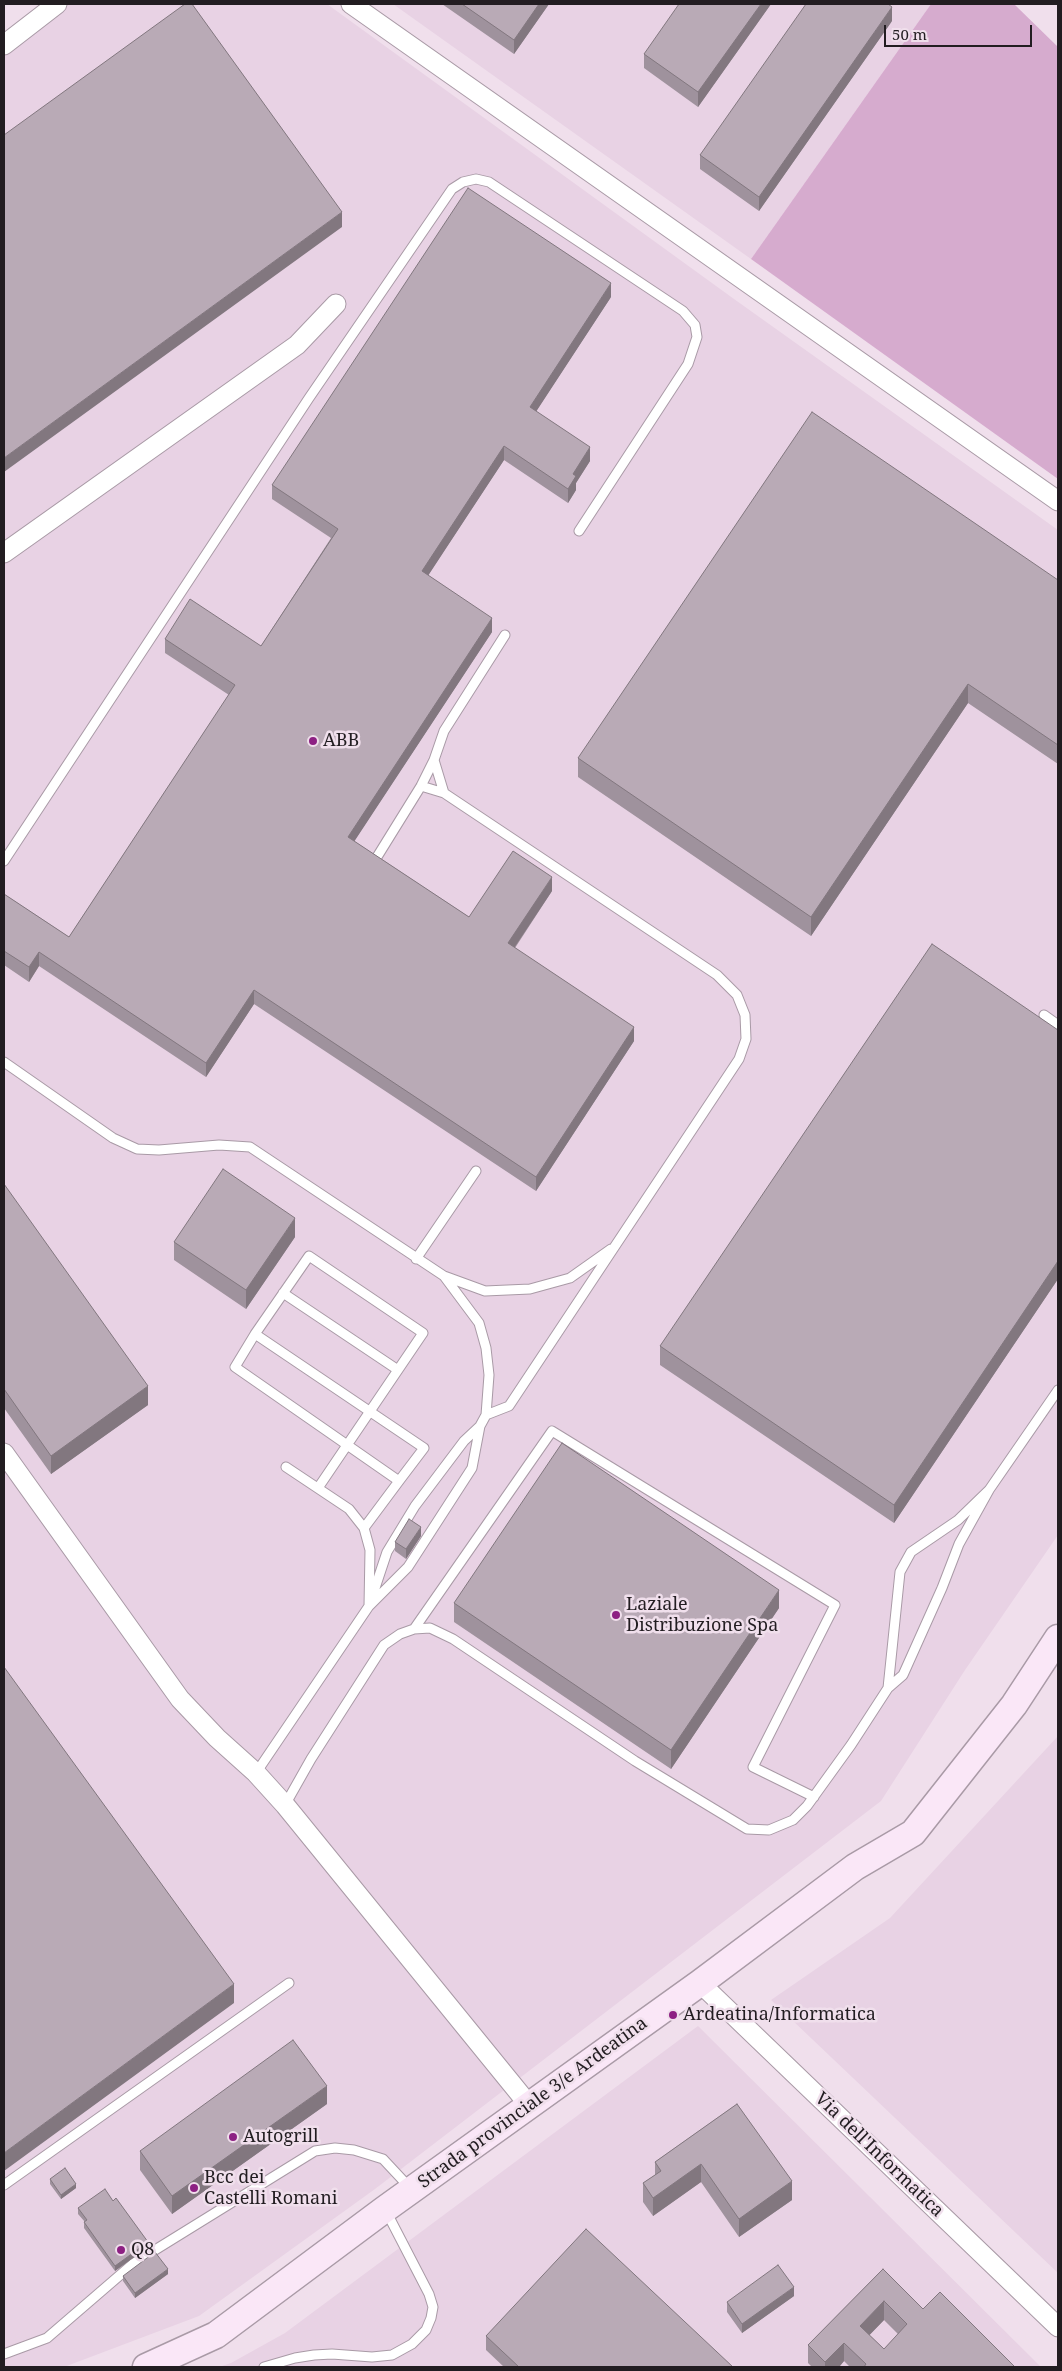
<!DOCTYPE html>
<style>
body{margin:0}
#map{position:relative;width:1062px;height:2371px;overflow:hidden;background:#f0dfec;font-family:"Noto Serif",serif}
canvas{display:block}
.frame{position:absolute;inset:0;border:5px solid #221d21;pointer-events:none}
.scale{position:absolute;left:884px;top:25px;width:148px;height:22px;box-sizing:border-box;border:2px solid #221d21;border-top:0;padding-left:6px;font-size:15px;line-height:18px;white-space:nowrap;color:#221d21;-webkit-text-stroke:4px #f0dfec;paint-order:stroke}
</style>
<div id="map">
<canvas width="1062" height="2371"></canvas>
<div class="frame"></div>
<div class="scale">50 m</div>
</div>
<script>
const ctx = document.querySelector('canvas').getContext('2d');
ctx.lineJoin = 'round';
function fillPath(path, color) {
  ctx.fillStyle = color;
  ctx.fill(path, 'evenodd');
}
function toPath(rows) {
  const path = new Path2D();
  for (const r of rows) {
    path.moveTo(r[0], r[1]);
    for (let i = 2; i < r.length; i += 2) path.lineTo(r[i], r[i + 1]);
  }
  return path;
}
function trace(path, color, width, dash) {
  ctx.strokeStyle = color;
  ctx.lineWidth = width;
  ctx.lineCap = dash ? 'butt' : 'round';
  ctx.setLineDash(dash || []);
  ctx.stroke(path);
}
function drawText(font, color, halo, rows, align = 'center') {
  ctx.font = font + ' "Noto Serif",serif';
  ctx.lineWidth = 5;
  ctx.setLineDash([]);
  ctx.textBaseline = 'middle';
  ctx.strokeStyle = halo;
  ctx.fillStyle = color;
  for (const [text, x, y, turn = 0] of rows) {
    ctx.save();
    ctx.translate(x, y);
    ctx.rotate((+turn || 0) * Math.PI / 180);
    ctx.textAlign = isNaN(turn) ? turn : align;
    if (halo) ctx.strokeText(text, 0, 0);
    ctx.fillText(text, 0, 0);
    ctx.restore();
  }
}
fillPath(toPath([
 [69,4,327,4,734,299,1058,530,1058,1535,965,1670,881,1801,375,2189,199,2316,64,2367,4,2367,4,53],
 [393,4,931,4,751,259],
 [1058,1736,1058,2273,771,2000,890,1918],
 [698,2026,1041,2367,219,2367,231,2363,285,2333]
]), '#e8d2e4');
fillPath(toPath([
 [931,4,1014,4,1058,47,1058,479,751,259]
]), '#d6abce');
const lane = toPath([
 [421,786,444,793],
 [377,857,421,786,434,760],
 [4,861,309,398,452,189,463,182,476,179,489,182,683,311,695,325,697,337,688,364,579,531],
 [1044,1015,1058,1025],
 [4,1062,113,1138,137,1149,159,1150,219,1145,250,1147,444,1276,485,1291,530,1289,570,1278,611,1249],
 [416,1259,476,1171],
 [444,1276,479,1323,486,1348,489,1375,486,1415],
 [283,1293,398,1370],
 [255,1334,309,1256,423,1333,318,1488],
 [480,1426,464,1441,415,1506,387,1552,369,1606,408,1567,472,1468,480,1426,486,1415,509,1406,739,1059,746,1039,745,1015,737,995,717,975,444,793,434,760,444,731,505,635],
 [989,1490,958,1520,911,1552,900,1572,888,1688,903,1675,942,1588,959,1544,989,1490,1058,1390],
 [364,1528,399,1481,424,1448,255,1334,235,1367,399,1481],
 [414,1629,552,1431,835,1605,753,1767,814,1797],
 [256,1773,369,1606,370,1550,364,1528,349,1509,286,1467],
 [285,1805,311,1759,384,1645,400,1634,414,1629,430,1628,453,1639,635,1761,747,1829,769,1830,793,1820,807,1806,851,1745,888,1688],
 [4,2185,289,1983],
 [4,2354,47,2338,134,2263,315,2151,335,2148,354,2150,383,2159,411,2189],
 [264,2367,295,2358,314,2355,332,2354,372,2357,392,2355,412,2344,426,2330,431,2318,433,2307,429,2294,386,2211]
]);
const street = toPath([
 [351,4,1058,501],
 [4,45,57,4],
 [4,553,297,345,336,304],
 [4,1453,180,1699,217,1738,256,1773,285,1805,529,2105],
 [700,1983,1058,2327]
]);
const secondary = toPath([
 [146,2367,216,2335,385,2209,700,1983,855,1867,913,1833,1014,1705,1058,1638]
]);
trace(lane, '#a99aa6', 11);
trace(street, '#a99aa6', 21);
trace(secondary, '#a99aa6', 29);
trace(lane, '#fff', 9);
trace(street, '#fff', 19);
trace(secondary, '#fae7f7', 26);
fillPath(toPath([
 [442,4,549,4,514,54],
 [771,4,698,107,644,68,644,54],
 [892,21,759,211,700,169,700,155],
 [611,297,536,411,590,461,576,483,576,490,568,503,504,460,428,575,492,632,354,841,469,917,552,891,515,948,634,1041,536,1191,254,1004,206,1077,39,966,29,982,4,965,4,894,69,937,229,695,165,653,165,639,261,646,331,538,272,499,272,485],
 [1058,580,1058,764,968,703,811,936,578,777,578,758],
 [1058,1030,1058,1279,894,1523,660,1365,660,1346],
 [4,1184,148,1405,51,1474,4,1408],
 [295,1237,246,1309,174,1260,174,1242],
 [421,1536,406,1559,395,1551,395,1542],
 [454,1603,779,1608,671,1769,454,1622],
 [327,2104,172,2214,140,2170,140,2151],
 [737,2104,792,2200,739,2237,701,2182,653,2216,643,2202,643,2183,655,2175,655,2162],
 [50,2179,76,2188,61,2199,50,2184],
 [113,2201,148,2247,115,2271,84,2228,84,2222,85,2222,78,2214,78,2208],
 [883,2269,923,2309,1015,2367,850,2367,844,2361,839,2367,812,2367,808,2363,808,2345],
 [884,2320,898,2334,884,2349,869,2335],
 [168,2274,135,2298,123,2281,123,2276],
 [794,2296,742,2333,727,2312,727,2302],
 [486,2336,733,2367,504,2367,486,2350]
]), '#9f929d');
fillPath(toPath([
 [539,4,549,4,514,54,514,40],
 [761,4,771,4,698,107,698,92],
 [892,7,892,21,759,211,759,197],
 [342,212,342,227,4,472,4,458],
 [611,283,611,297,530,421,530,407],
 [504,446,504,460,422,585,422,571],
 [590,447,590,461,576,483,576,490,568,503,568,489,573,474],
 [492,618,492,632,348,851,348,837],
 [968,684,968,703,811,936,811,917],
 [552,877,552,891,508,957,508,943],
 [39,952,39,966,29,982,29,967],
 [254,990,254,1004,206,1077,206,1063],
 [634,1027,634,1041,536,1191,536,1177],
 [295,1218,295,1237,246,1309,246,1290],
 [1058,1261,1058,1279,894,1523,894,1505],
 [148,1386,148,1405,51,1474,51,1456],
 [421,1527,421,1536,406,1559,406,1549],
 [779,1590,779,1608,671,1769,671,1750],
 [234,1984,234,2003,4,2171,4,2153],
 [327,2086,327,2104,172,2214,172,2196],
 [701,2164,701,2182,653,2216,653,2198],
 [792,2181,792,2200,739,2237,739,2219],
 [76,2184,76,2188,61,2199,61,2195],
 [148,2242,148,2247,115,2271,115,2266],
 [168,2269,168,2274,135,2298,135,2293],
 [794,2287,794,2296,742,2333,742,2324],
 [884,2301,884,2320,860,2345,860,2326],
 [844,2343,844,2361,839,2367,825,2367,825,2362]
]), '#82777f');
const building = toPath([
 [185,4,192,4,342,212,4,458,4,135,185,4],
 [462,4,539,4,514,40,462,4],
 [679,4,761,4,698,92,644,54,679,4],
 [806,4,888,4,892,7,759,197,700,155,806,4],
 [468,188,611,283,530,407,590,447,573,474,576,476,568,489,504,446,422,571,492,618,348,837,469,917,513,851,552,877,508,943,634,1027,536,1177,254,990,206,1063,39,952,29,967,4,951,4,894,69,937,235,685,165,639,190,599,261,646,338,529,272,485,468,188],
 [812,412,1058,580,1058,745,968,684,811,917,578,758,812,412],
 [932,944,1058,1030,1058,1261,894,1505,660,1346,932,944],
 [223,1169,295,1218,246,1290,174,1242,223,1169],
 [4,1184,148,1386,51,1456,4,1389,4,1184],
 [562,1443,779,1590,671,1750,454,1603,562,1443],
 [409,1519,421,1527,406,1549,395,1542,409,1519],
 [4,1667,234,1984,4,2153,4,1667],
 [293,2040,327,2086,172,2196,140,2151,293,2040],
 [737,2104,792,2181,739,2219,701,2164,653,2198,643,2183,661,2171,655,2162,737,2104],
 [65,2168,76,2184,61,2195,50,2179,65,2168],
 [105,2189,113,2201,116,2198,148,2242,115,2266,84,2222,87,2220,78,2208,105,2189],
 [586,2229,733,2367,519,2367,486,2336,586,2229],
 [155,2252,168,2269,135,2293,123,2276,155,2252],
 [778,2265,794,2287,742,2324,727,2302,778,2265],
 [883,2269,923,2309,940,2292,1015,2367,864,2367,866,2364,844,2343,825,2362,808,2345,883,2269],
 [884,2301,907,2324,884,2349,860,2326,884,2301]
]);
fillPath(building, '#b9aab6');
trace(building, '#82777f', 1);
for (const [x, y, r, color] of [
 [313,741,5,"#8d2083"],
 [616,1615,5,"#8d2083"],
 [673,2015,5,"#8d2083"],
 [233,2137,5,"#8d2083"],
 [194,2188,5,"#8d2083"],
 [121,2250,5,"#8d2083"]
]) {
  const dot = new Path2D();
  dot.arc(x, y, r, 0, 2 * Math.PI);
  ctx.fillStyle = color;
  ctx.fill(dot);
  trace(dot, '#f0dfec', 2);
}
drawText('18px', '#221d21', '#f0dfec', [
 ["ABB",323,741],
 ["Laziale",626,1605],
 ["Distribuzione Spa",626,1626],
 ["Ardeatina/Informatica",683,2015],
 ["Autogrill",243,2137],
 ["Bcc dei",204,2178],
 ["Castelli Romani",204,2199],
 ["Q8",131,2250]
], 'left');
drawText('18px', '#221d21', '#f0dfec', [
 ["Strada provinciale 3/e Ardeatina",533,2103,-36],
 ["Via dell'Informatica",879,2155,44]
]);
</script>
